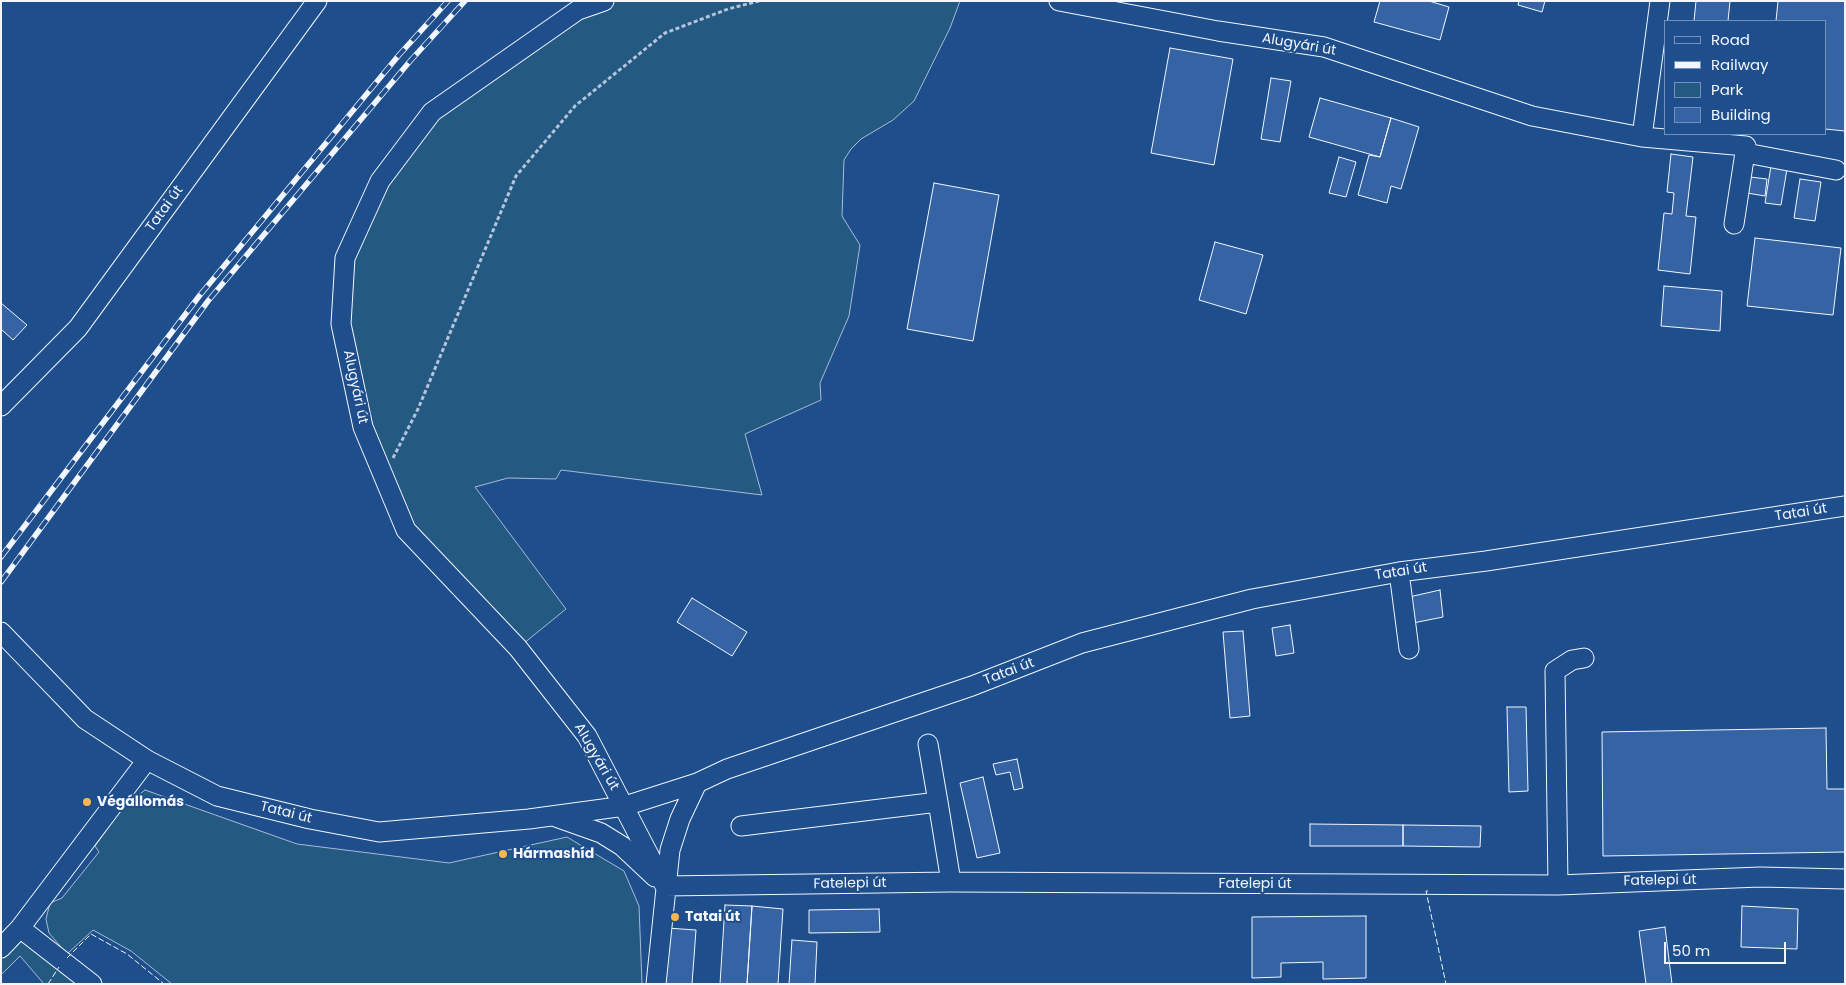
<!DOCTYPE html>
<meta charset="utf-8">
<style>
body{margin:0}
#map{position:relative;width:1846px;height:985px;overflow:hidden;background:#1f4e8c;font-family:Poppins,sans-serif}
canvas{display:block}
.frame{position:absolute;inset:0;border:2px solid #f2f6ff;pointer-events:none}
.legend{position:absolute;left:1664px;top:20px;width:162px;height:115px;box-sizing:border-box;background:#1f4e8c;border:1px solid #7391ba;margin:0;padding:6px 9px;list-style:none;font-size:15px;color:#f2f6ff}
.legend li{display:flex;align-items:center;gap:10px;height:25px}
.legend b{width:25px;border:1px solid #7391ba}
.scale{position:absolute;left:1664px;top:942px;width:122px;height:22px;box-sizing:border-box;border:2px solid #f2f6ff;border-top:0;padding-left:6px;font-size:15px;line-height:18px;white-space:nowrap;color:#f2f6ff;-webkit-text-stroke:4px #1f4e8c;paint-order:stroke}
</style>
<div id="map">
<canvas width="1846" height="985"></canvas>
<div class="frame"></div>
<ul class="legend">
<li><b style="height:6px;background:#1f4e8c"></b>Road</li>
<li><b style="height:6px;background:#f2f6ff"></b>Railway</li>
<li><b style="height:14px;background:#245a82"></b>Park</li>
<li><b style="height:14px;background:#3563a3"></b>Building</li>
</ul>
<div class="scale">50 m</div>
</div>
<script>
const ctx = document.querySelector('canvas').getContext('2d');
ctx.lineJoin = 'round';
function fillPath(path, color) {
  ctx.fillStyle = color;
  ctx.fill(path, 'evenodd');
}
function toPath(rows) {
  const path = new Path2D();
  for (const r of rows) {
    path.moveTo(r[0], r[1]);
    for (let i = 2; i < r.length; i += 2) path.lineTo(r[i], r[i + 1]);
  }
  return path;
}
function trace(path, color, width, dash) {
  ctx.strokeStyle = color;
  ctx.lineWidth = width;
  ctx.lineCap = dash ? 'butt' : 'round';
  ctx.setLineDash(dash || []);
  ctx.stroke(path);
}
function drawText(font, color, halo, rows, align = 'center') {
  ctx.font = font + ' Poppins,sans-serif';
  ctx.lineWidth = 4;
  ctx.setLineDash([]);
  ctx.textBaseline = 'middle';
  ctx.strokeStyle = halo;
  ctx.fillStyle = color;
  for (const [text, x, y, turn = 0] of rows) {
    ctx.save();
    ctx.translate(x, y);
    ctx.rotate((+turn || 0) * Math.PI / 180);
    ctx.textAlign = isNaN(turn) ? turn : align;
    if (halo) ctx.strokeText(text, 0, 0);
    ctx.fillText(text, 0, 0);
    ctx.restore();
  }
}
const green = toPath([
 [604,1,960,1,950,28,914,101,893,120,861,139,851,149,844,160,842,216,860,245,849,316,820,383,821,400,745,434,762,495,561,470,556,479,508,478,475,487,566,609,518,648,406,530,383,475,341,324,345,258,432,112,604,1],
 [145,790,297,844,449,863,567,837,624,871,639,906,642,984,172,984,131,951,93,930,67,954,49,933,46,919,50,903,62,898,99,852,95,846,123,807,145,790],
 [17,939,29,939,87,984,44,984,20,956,1,975,1,949,17,939]
]);
fillPath(green, '#245a82');
trace(green, '#a8bbd7', 1);
const building = toPath([
 [1380,1,1429,1,1449,7,1440,40,1374,22,1380,1],
 [1519,1,1545,1,1542,12,1518,5,1519,1],
 [1696,1,1730,1,1728,21,1694,21,1696,1],
 [1778,1,1845,1,1845,131,1825,129,1825,21,1776,21,1778,1],
 [1170,48,1233,59,1214,165,1151,153,1170,48],
 [1271,78,1291,81,1280,142,1261,139,1271,78],
 [1320,98,1391,118,1380,157,1309,137,1320,98],
 [1391,118,1419,127,1401,189,1391,186,1387,203,1358,195,1369,155,1380,157,1391,118],
 [1671,154,1693,157,1686,216,1696,217,1690,274,1658,270,1664,213,1672,214,1674,193,1667,192,1671,154],
 [1339,157,1356,162,1346,197,1329,193,1339,157],
 [1771,166,1787,169,1781,205,1765,203,1771,166],
 [1750,177,1767,179,1765,196,1747,193,1750,177],
 [1800,179,1821,182,1815,221,1794,218,1800,179],
 [934,183,999,195,973,341,907,329,934,183],
 [1755,238,1841,248,1833,315,1747,306,1755,238],
 [1215,242,1263,255,1246,314,1199,300,1215,242],
 [1664,286,1722,291,1720,331,1661,326,1664,286],
 [1,303,27,325,13,340,1,329,1,303],
 [1440,590,1443,617,1413,623,1409,597,1440,590],
 [692,598,747,632,732,656,677,622,692,598],
 [1290,625,1294,653,1276,656,1272,628,1290,625],
 [1243,631,1250,716,1230,718,1223,632,1243,631],
 [1507,707,1526,707,1528,791,1509,792,1507,707],
 [1826,728,1827,789,1845,789,1845,852,1603,856,1602,732,1826,728],
 [1017,759,1023,788,1014,790,1010,772,996,775,993,764,1017,759],
 [983,777,1000,853,977,858,960,783,983,777],
 [1310,824,1403,825,1403,846,1310,846,1310,824],
 [1403,825,1481,826,1480,847,1403,846,1403,825],
 [725,905,752,906,747,984,720,984,725,905],
 [752,906,783,909,778,984,747,984,752,906],
 [1742,906,1798,909,1797,949,1741,947,1742,906],
 [879,909,880,932,809,933,809,910,879,909],
 [1366,916,1366,978,1323,979,1323,962,1281,963,1281,977,1252,978,1252,917,1366,916],
 [1665,927,1672,984,1646,984,1639,931,1665,927],
 [667,928,696,930,692,984,662,984,667,928],
 [792,940,817,942,815,984,789,984,792,940]
]);
fillPath(building, '#3563a3');
trace(building, '#f2f6ff', 1);
const minor = toPath([
 [604,1,578,10,432,112,380,181,345,258,341,324,363,427,406,530,518,648,587,736,665,886],
 [1059,1,1218,31,1324,47,1532,116,1642,137,1660,1],
 [1642,137,1746,146,1734,224],
 [1746,153,1836,170],
 [1,406,78,328,317,1],
 [1399,572,1409,649],
 [1,632,85,719,147,760,217,796,310,819,379,832,529,819,625,806,697,783,727,769,972,686,1082,643,1252,599,1399,572,1486,561,1845,506],
 [928,744,938,802],
 [556,817,601,833,622,846,655,877],
 [741,826,938,802,951,882],
 [1558,885,1555,671,1572,660,1584,658],
 [665,886,951,882,1558,885,1760,877,1845,879],
 [20,928,92,984],
 [1,948,20,928,147,760],
 [656,984,670,850,680,819,697,783]
]);
trace(minor, '#f2f6ff', 21);
trace(toPath([
 [393,458,418,409,516,176,575,106,665,33,728,9,759,1]
]), '#b3c4dc', 3, [4, 2.5]);
trace(minor, '#1f4e8c', 19);
const rail = toPath([
 [1,557,200,295,399,55,448,1],
 [1,582,208,301,411,60,465,1]
]);
trace(rail, '#f2f6ff', 5.5);
trace(rail, '#1f4e8c', 4, [11]);
trace(toPath([
 [1428,891,1426,891,1446,984],
 [67,958,91,934,127,954,164,984],
 [48,984,59,967]
]), '#f2f6ff', 1, [6, 2.5]);
for (const [x, y, r, color] of [
 [87,802,5,"#ffb74d"],
 [503,854,5,"#ffb74d"],
 [675,917,5,"#ffb74d"]
]) {
  const dot = new Path2D();
  dot.arc(x, y, r, 0, 2 * Math.PI);
  ctx.fillStyle = color;
  ctx.fill(dot);
  trace(dot, '#1f4e8c', 2);
}
drawText('14px', '#f2f6ff', '#1f4e8c', [
 ["Alugyári út",1299,45,10],
 ["Tatai út",165,209,-54],
 ["Alugyári út",355,387,78],
 ["Tatai út",1801,513,-9],
 ["Tatai út",1401,572,-9],
 ["Tatai út",1009,672,-21],
 ["Alugyári út",596,757,60],
 ["Tatai út",286,813,14],
 ["Fatelepi út",1660,881,-1],
 ["Fatelepi út",850,884,-1],
 ["Fatelepi út",1255,884]
]);
drawText('bold 14px', '#f2f6ff', '#1f4e8c', [
 ["Végállomás",97,802],
 ["Hármashíd",513,854],
 ["Tatai út",685,917]
], 'left');
</script>
